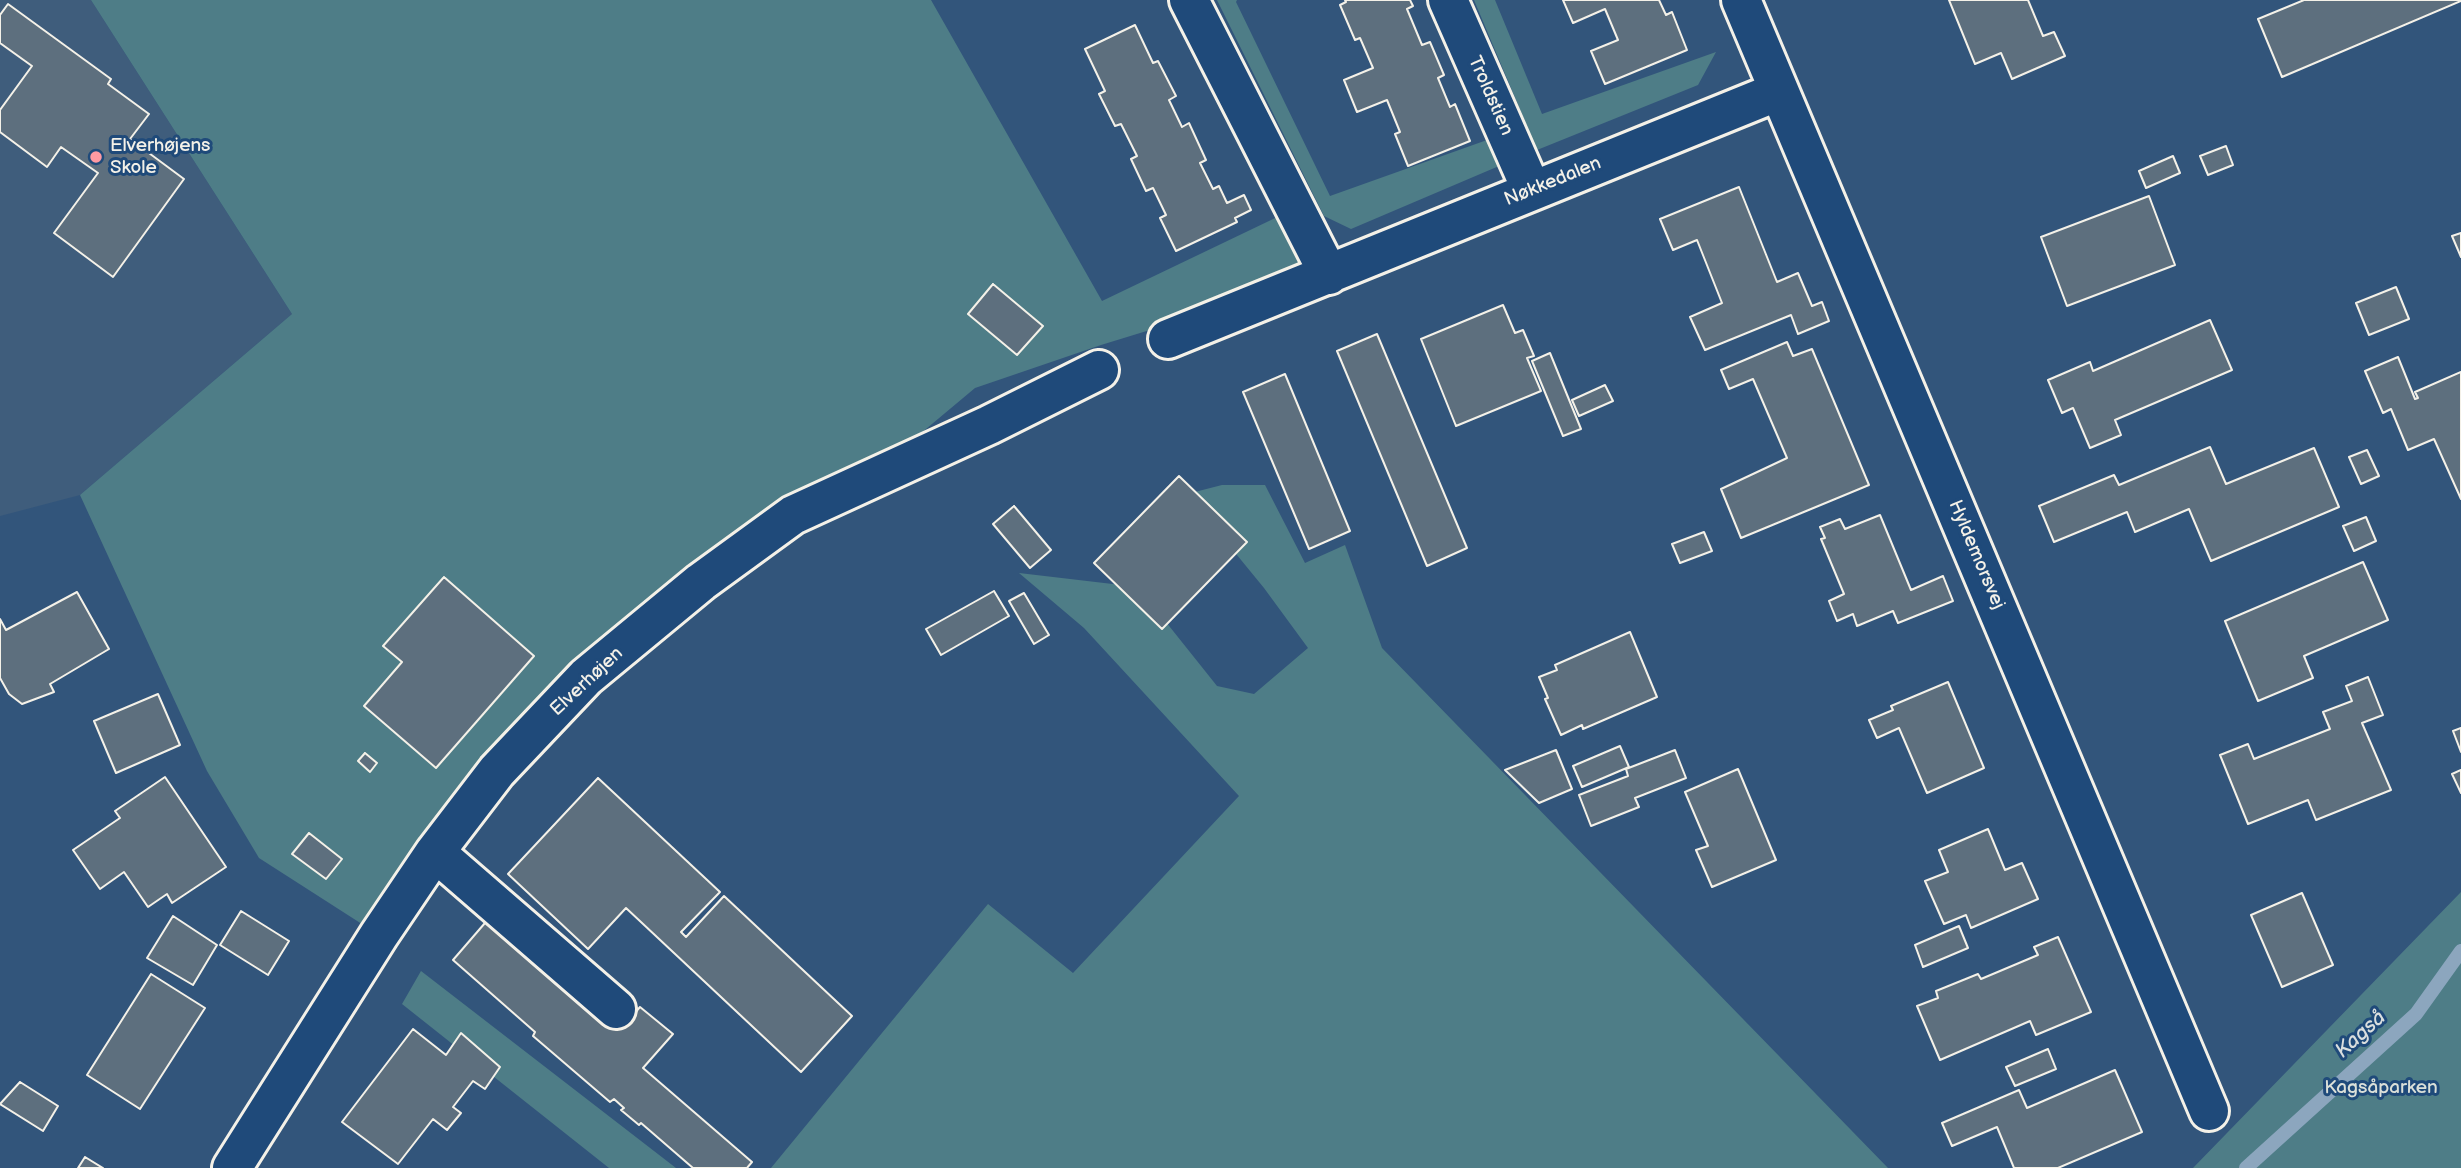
<!DOCTYPE html>
<meta charset="utf-8">
<style>
body{margin:0}
canvas{display:block;background:#32557b}
</style>
<canvas width="2461" height="1168"></canvas>
<script>
const ctx = document.querySelector('canvas').getContext('2d');
ctx.lineJoin = 'round';
function fillPath(path, color) {
  ctx.fillStyle = color;
  ctx.fill(path, 'evenodd');
}
function toPath(rows) {
  const path = new Path2D();
  for (const r of rows) {
    path.moveTo(r[0], r[1]);
    for (let i = 2; i < r.length; i += 2) path.lineTo(r[i], r[i + 1]);
  }
  return path;
}
function trace(path, color, width, dash) {
  ctx.strokeStyle = color;
  ctx.lineWidth = width;
  ctx.lineCap = dash ? 'butt' : 'round';
  ctx.setLineDash(dash || []);
  ctx.stroke(path);
}
function drawText(font, color, halo, rows, align = 'center') {
  ctx.font = font + ' "Balsamiq Sans",sans-serif';
  ctx.lineWidth = 6;
  ctx.setLineDash([]);
  ctx.textBaseline = 'middle';
  ctx.strokeStyle = halo;
  ctx.fillStyle = color;
  for (const [text, x, y, turn = 0] of rows) {
    ctx.save();
    ctx.translate(x, y);
    ctx.rotate((+turn || 0) * Math.PI / 180);
    ctx.textAlign = isNaN(turn) ? turn : align;
    if (halo) ctx.strokeText(text, 0, 0);
    ctx.fillText(text, 0, 0);
    ctx.restore();
  }
}
fillPath(toPath([
 [0,0,91,0,292,314,80,495,0,516]
]), '#3f5d7c');
fillPath(toPath([
 [91,0,931,0,1102,301,1294,209,1329,275,1101,345,975,388,865,480,640,633,379,935,259,858,207,771,80,495,292,314],
 [1217,0,1237,0,1236,2,1330,196,1487,140,1499,166,1351,229,1324,216],
 [1474,0,1495,0,1542,114,1716,52,1698,85,1537,150],
 [1222,485,1265,485,1305,563,1345,545,1382,648,1888,1168,771,1168,988,904,1073,973,1239,796,1084,628,1019,573,1138,587,1217,686,1254,694,1308,648,1264,588,1187,494],
 [2461,892,2461,1168,2193,1168],
 [421,971,676,1168,609,1168,402,1004]
]), '#4e7d87');
trace(toPath([
 [2246,1168,2416,1014,2461,951]
]), '#8ca6be', 14);
const building = toPath([
 [1345,0,1410,0,1413,6,1407,9,1422,45,1430,42,1444,75,1438,78,1450,107,1455,104,1470,141,1408,166,1395,134,1400,132,1387,100,1357,112,1344,80,1373,68,1360,38,1355,40,1340,5,1346,2,1345,0],
 [1563,0,1659,0,1666,15,1672,12,1687,50,1605,84,1591,51,1618,40,1605,9,1573,23,1563,0],
 [1949,0,2028,0,2043,36,2054,32,2065,56,2012,79,2001,53,1975,64,1949,0],
 [2304,0,2461,0,2461,1,2282,77,2258,19,2304,0],
 [8,4,111,79,108,84,149,114,130,139,184,179,113,277,54,233,98,173,61,147,47,167,0,132,0,110,32,66,0,43,0,15,8,4],
 [1135,25,1153,63,1158,61,1176,96,1169,100,1182,127,1189,123,1206,160,1200,163,1213,189,1219,186,1227,203,1244,195,1251,210,1235,218,1237,222,1176,251,1160,218,1166,215,1153,188,1146,191,1131,159,1137,156,1121,124,1115,126,1099,94,1105,91,1085,49,1135,25],
 [2226,146,2233,165,2208,175,2200,156,2226,146],
 [2173,156,2180,173,2146,188,2139,171,2173,156],
 [1739,187,1777,282,1798,273,1812,306,1822,302,1829,321,1798,334,1791,315,1705,350,1690,317,1722,303,1697,240,1673,250,1660,219,1739,187],
 [2149,196,2175,265,2067,306,2041,237,2149,196],
 [2461,233,2461,257,2452,236,2461,233],
 [993,284,1043,326,1017,355,968,314,993,284],
 [2396,287,2409,319,2369,335,2356,303,2396,287],
 [1503,305,1515,333,1523,330,1534,356,1527,358,1541,391,1456,426,1421,339,1503,305],
 [2210,320,2232,370,2115,420,2121,435,2090,448,2073,408,2062,413,2048,380,2090,362,2093,371,2210,320],
 [1377,334,1467,548,1427,566,1337,351,1377,334],
 [1787,342,1793,356,1812,349,1869,485,1741,538,1721,489,1787,458,1753,379,1729,389,1721,370,1787,342],
 [1550,353,1581,429,1563,436,1532,361,1550,353],
 [2398,357,2415,399,2418,398,2415,392,2461,372,2461,499,2434,439,2408,450,2391,409,2383,413,2365,371,2398,357],
 [1285,374,1350,531,1309,549,1243,392,1285,374],
 [1605,385,1613,401,1579,416,1572,400,1605,385],
 [2210,447,2226,484,2314,448,2339,507,2211,561,2189,509,2135,532,2127,512,2054,542,2039,506,2114,475,2119,485,2210,447],
 [2367,450,2379,476,2361,484,2349,457,2367,450],
 [1179,476,1247,542,1162,629,1094,563,1179,476],
 [1014,506,1051,550,1030,568,993,524,1014,506],
 [1880,515,1911,590,1943,576,1953,601,1898,623,1893,611,1857,626,1853,614,1837,621,1829,601,1844,594,1821,539,1825,538,1820,527,1840,519,1845,529,1880,515],
 [2366,517,2376,541,2354,551,2343,526,2366,517],
 [1704,532,1712,551,1680,563,1672,544,1704,532],
 [2363,562,2388,620,2304,656,2313,678,2258,701,2225,621,2363,562],
 [444,577,534,656,436,768,364,706,402,662,383,646,444,577],
 [994,591,1009,616,941,655,926,629,994,591],
 [77,592,109,649,50,684,54,692,22,704,9,694,0,678,0,619,6,630,77,592],
 [1024,593,1049,635,1034,644,1009,601,1024,593],
 [1630,632,1657,697,1583,729,1582,725,1561,735,1545,699,1548,698,1539,677,1557,670,1555,665,1630,632],
 [2368,677,2383,715,2362,723,2391,790,2316,820,2308,800,2248,824,2220,755,2248,744,2254,759,2330,729,2323,712,2352,701,2346,686,2368,677],
 [1948,682,1984,768,1927,793,1899,728,1877,738,1869,720,1893,710,1891,706,1948,682],
 [158,694,180,745,116,773,94,721,158,694],
 [2461,728,2461,752,2453,731,2461,728],
 [1620,746,1629,767,1582,787,1573,766,1620,746],
 [1556,750,1572,789,1539,803,1505,770,1556,750],
 [1675,750,1686,778,1635,798,1639,807,1591,826,1579,795,1628,776,1626,769,1675,750],
 [365,753,377,763,370,772,358,761,365,753],
 [1738,769,1776,860,1712,887,1696,850,1708,846,1685,792,1738,769],
 [2461,770,2461,793,2452,774,2461,770],
 [165,777,226,867,172,903,167,894,148,907,124,872,100,889,73,850,120,818,115,811,165,777],
 [598,778,720,892,681,932,686,937,724,896,852,1016,801,1072,626,908,588,949,508,874,598,778],
 [1988,829,2005,870,2022,863,2038,899,1971,928,1966,915,1944,924,1925,881,1948,872,1939,850,1988,829],
 [309,833,342,859,326,879,292,854,309,833],
 [2302,893,2333,965,2282,987,2251,915,2302,893],
 [241,911,289,941,268,975,220,945,241,911],
 [173,916,217,945,193,985,147,958,173,916],
 [491,916,622,1028,640,1007,673,1034,643,1068,752,1162,747,1168,693,1168,641,1123,639,1125,621,1110,624,1108,614,1099,610,1102,533,1036,535,1032,453,960,491,916],
 [1959,926,1968,948,1923,967,1915,945,1959,926],
 [2058,937,2091,1012,2036,1035,2030,1021,1940,1060,1917,1006,1938,998,1936,991,1978,974,1981,979,2038,955,2034,947,2058,937],
 [151,974,205,1008,140,1109,87,1075,151,974],
 [413,1029,446,1055,461,1033,500,1067,485,1089,473,1081,453,1107,461,1113,447,1130,433,1119,398,1164,342,1122,413,1029],
 [2048,1049,2056,1069,2015,1086,2006,1067,2048,1049],
 [2115,1070,2142,1132,2058,1168,2014,1168,1997,1127,1952,1146,1942,1123,2019,1090,2027,1108,2115,1070],
 [20,1082,58,1106,43,1131,0,1104,20,1082],
 [85,1157,103,1168,78,1168,85,1157]
]);
fillPath(building, '#5d6f7e');
trace(building, '#f4f1e8', 2);
const minor = toPath([
 [1189,0,1329,275],
 [1448,0,1532,191],
 [1741,0,2209,1111],
 [1168,339,1779,91],
 [435,852,616,1009],
 [232,1168,379,935,435,852,497,771,586,677,701,582,793,515,989,425,1099,370]
]);
trace(minor, '#f4f1e8', 44);
trace(minor, '#1f4a7a', 38);
for (const [x, y, r, color] of [
 [96,157,7,"#ff9aa2"]
]) {
  const dot = new Path2D();
  dot.arc(x, y, r, 0, 2 * Math.PI);
  ctx.fillStyle = color;
  ctx.fill(dot);
  trace(dot, '#1f4a7a', 2.5);
}
drawText('19px', '#f4f1e8', '#1f4a7a', [
 ["Troldstien",1490,96,66],
 ["Nøkkedalen",1553,182,-22],
 ["Hyldemorsvej",1976,555,67],
 ["Elverhøjen",587,682,-43]
]);
drawText('19px', '#f4f1e8', '#1f4a7a', [
 ["Elverhøjens",110,146],
 ["Skole",110,168]
], 'left');
drawText('19px', '#dbe0d9', '#1f4a7a', [
 ["Kagsåparken",2381,1088]
]);
drawText('italic 21px', '#dadede', '#1f4a7a', [
 ["Kagså",2361,1035,-42]
]);
</script>
